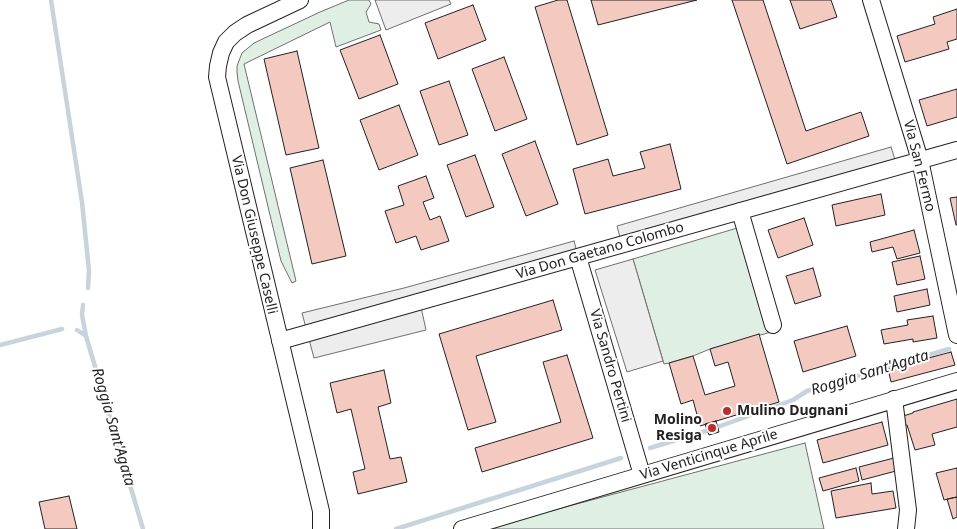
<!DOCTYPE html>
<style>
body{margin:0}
canvas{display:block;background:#fff}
</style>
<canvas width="957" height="529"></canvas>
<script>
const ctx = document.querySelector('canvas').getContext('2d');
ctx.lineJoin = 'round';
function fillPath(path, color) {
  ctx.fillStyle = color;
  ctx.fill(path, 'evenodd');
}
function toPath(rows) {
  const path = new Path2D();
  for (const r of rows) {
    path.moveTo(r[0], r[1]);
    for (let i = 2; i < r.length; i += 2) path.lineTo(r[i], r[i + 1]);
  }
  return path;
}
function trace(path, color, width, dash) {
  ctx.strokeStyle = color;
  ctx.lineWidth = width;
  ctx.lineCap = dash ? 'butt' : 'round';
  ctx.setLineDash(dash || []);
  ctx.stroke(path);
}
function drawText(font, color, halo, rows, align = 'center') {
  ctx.font = font + ' "Noto Sans",sans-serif';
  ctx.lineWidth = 4;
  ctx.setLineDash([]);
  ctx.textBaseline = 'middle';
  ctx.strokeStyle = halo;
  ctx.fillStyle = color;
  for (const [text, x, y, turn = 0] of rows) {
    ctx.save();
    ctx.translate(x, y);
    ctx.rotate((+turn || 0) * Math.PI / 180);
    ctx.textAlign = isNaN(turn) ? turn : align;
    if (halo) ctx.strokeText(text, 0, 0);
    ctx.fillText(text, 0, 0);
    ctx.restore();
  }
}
const green = toPath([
 [349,0,369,0,371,4,366,12,369,22,379,24,381,30,336,47,330,22,244,64,296,281,292,283,281,261,238,81,237,72,237,66,242,53,254,43,320,12,349,0],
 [744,226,775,331,710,349,693,356,669,363,664,364,633,259,744,226],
 [805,443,824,529,495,529,494,526,805,443]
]);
fillPath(green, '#e0efe3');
trace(green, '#6f6f6f', 1);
const parking = toPath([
 [375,0,449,0,451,4,386,30,375,0],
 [891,147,898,169,623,249,617,226,891,147],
 [574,241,580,263,421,307,426,330,314,358,302,313,404,288,574,241],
 [633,259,663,361,627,372,595,270,633,259]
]);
fillPath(parking, '#ededed');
trace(parking, '#6f6f6f', 1);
trace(toPath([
 [51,0,82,202,89,271,88,288],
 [83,305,82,315,86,336],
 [77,330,86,336,143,529],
 [0,345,62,329],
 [650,448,712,429,793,400,807,391,949,349],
 [396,529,621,458]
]), '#c7d3dd', 4.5);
const building = toPath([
 [558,0,567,0,608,135,577,145,535,7,558,0],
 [591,0,697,0,598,25,591,0],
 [732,0,763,0,806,131,861,112,869,136,787,164,732,0],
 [790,0,831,0,837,17,800,29,790,0],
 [473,5,486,40,438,59,425,23,473,5],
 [957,9,957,39,947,42,949,49,905,62,897,36,935,24,933,17,957,9],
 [380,35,398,84,359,99,340,50,380,35],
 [297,51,319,148,286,155,264,59,297,51],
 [504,57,527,119,495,131,472,69,504,57],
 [449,81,468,135,439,145,420,91,449,81],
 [957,89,957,117,927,126,919,100,957,89],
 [399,105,418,155,379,170,360,120,399,105],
 [535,141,558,204,526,216,502,154,535,141],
 [670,144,681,189,585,214,573,169,608,159,613,176,645,168,640,152,670,144],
 [475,155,494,207,466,217,447,165,475,155],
 [323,160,346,256,312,264,290,168,323,160],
 [426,176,434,198,423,202,430,220,440,216,449,241,421,250,416,236,396,243,385,211,404,205,398,186,426,176],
 [881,194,885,215,836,226,832,205,881,194],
 [957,197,957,225,956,225,950,198,957,197],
 [804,218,813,245,778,258,768,230,804,218],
 [914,230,920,253,897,259,893,247,872,252,870,242,914,230],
 [920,256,925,279,897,285,892,262,920,256],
 [813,268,821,296,795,304,786,276,813,268],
 [927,289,930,305,897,312,894,296,927,289],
 [553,300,562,330,476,356,496,422,468,430,439,334,553,300],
 [933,316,937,338,913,342,913,339,884,344,881,330,908,325,907,320,933,316],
 [847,326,856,356,803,372,794,341,847,326],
 [759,334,779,402,700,426,693,400,681,404,669,363,693,356,705,395,735,386,728,362,715,366,710,349,759,334],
 [951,352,955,365,891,382,888,369,951,352],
 [567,355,593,438,482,472,475,448,561,422,543,362,567,355],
 [384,370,391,403,378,407,390,459,401,457,407,482,358,494,353,472,365,469,351,409,337,413,330,383,384,370],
 [957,399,957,427,932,434,935,445,915,450,907,425,905,425,903,416,913,413,913,412,957,399],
 [716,421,719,432,709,435,705,424,716,421],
 [882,422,888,445,823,463,817,440,882,422],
 [894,458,896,471,862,480,859,467,894,458],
 [856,468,859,481,823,491,819,478,856,468],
 [957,468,957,497,944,500,936,473,957,468],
 [871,483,872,494,893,491,896,508,836,518,831,491,871,483],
 [69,496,77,529,45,529,39,502,69,496],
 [957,497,957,517,953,519,947,499,957,497]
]);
fillPath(building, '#f3c9c0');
trace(building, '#222', 1);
const minor = toPath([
 [300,0,247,25,235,33,226,42,221,53,218,66,217,77,321,511,321,529],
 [871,0,920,160,957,335],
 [740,211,773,325],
 [578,257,642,475],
 [280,341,957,150],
 [894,399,908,510,906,529],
 [462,529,957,381]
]);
trace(minor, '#222', 18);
trace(minor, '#fff', 16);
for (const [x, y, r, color] of [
 [727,411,5,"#c62828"],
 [712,428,5,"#c62828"]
]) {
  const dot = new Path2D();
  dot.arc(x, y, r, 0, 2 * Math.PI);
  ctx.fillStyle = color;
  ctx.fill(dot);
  trace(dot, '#fff', 2);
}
drawText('14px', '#222', '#fff', [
 ["Via San Fermo",919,166,76],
 ["Via Don Giuseppe Caselli",254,235,77],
 ["Via Don Gaetano Colombo",600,251,-16],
 ["Via Sandro Pertini",610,366,74],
 ["Via Venticinque Aprile",709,455,-17]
]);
drawText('bold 14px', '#222', '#fff', [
 ["Mulino Dugnani",737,411],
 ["Molino",702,420,"right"],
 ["Resiga",702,436,"right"]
], 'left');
drawText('italic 15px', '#222', '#fff', [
 ["Roggia Sant'Agata",870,373,-17],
 ["Roggia Sant'Agata",113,427,74]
]);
</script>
